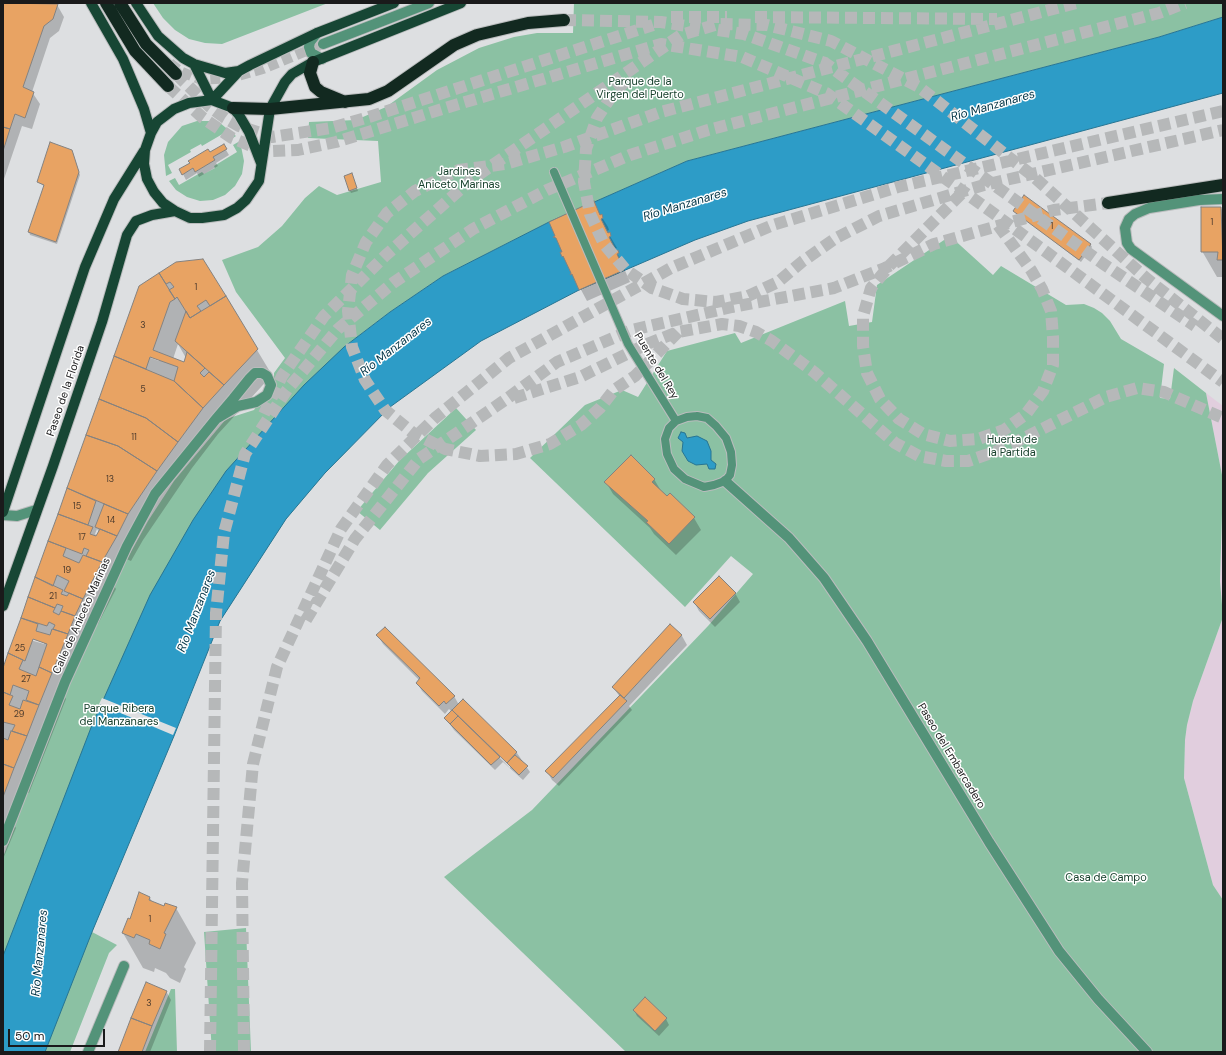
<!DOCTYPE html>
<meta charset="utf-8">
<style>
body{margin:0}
#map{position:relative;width:1226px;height:1055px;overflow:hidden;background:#dddfe1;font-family:"DM Sans",sans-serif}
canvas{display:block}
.frame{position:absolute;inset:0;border:4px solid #1a1a1b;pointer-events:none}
.scale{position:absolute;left:8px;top:1029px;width:97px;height:18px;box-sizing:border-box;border:2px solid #1a1a1b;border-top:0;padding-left:5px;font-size:12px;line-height:14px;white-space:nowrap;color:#1a1a1b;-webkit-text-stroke:3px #fff;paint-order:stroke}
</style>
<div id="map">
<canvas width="1226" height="1055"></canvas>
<div class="frame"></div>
<div class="scale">50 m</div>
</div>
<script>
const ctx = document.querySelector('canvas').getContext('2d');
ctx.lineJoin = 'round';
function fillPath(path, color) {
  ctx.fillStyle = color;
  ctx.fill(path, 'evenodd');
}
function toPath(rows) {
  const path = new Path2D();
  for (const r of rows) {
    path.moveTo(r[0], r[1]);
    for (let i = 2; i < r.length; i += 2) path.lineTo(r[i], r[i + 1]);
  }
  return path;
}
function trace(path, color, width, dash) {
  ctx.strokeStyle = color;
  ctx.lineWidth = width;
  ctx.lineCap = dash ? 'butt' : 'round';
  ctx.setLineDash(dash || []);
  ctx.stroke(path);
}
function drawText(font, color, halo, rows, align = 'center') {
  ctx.font = font + ' "DM Sans",sans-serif';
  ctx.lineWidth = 3;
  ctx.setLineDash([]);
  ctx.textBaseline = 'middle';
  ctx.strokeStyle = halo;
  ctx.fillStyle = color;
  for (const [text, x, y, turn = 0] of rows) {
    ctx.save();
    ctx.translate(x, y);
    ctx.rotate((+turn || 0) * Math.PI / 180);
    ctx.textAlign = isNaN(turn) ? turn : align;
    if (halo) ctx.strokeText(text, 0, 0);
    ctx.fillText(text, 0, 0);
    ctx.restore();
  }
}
fillPath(toPath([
 [1206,393,1223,406,1223,480],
 [1223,513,1223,900,1213,885,1184,778,1185,740,1187,725,1193,701,1223,617,1220,581]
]), '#e1cede');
fillPath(toPath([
 [153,3,328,3,222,44,205,43,189,39,175,30,163,18],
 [574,3,1223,3,1223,17,1159,37,687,161,549,222,443,276,390,312,344,347,350,448,325,473,286,519,220,621,92,932,117,945,109,953,70,1052,3,1052,3,857,66,692,122,568,148,521,174,481,226,419,254,410,274,379,274,373,285,358,236,292,222,260,258,247,282,226,305,198,319,186,337,195,381,182,378,141,308,138,309,122,356,120,386,107,437,70,479,48,514,37,537,33,573,33],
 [197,121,212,121,220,123,236,136,230,140,226,132,202,146,201,144,190,150,191,152,168,165,172,173,166,176,164,155,168,142,182,126],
 [240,141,244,161,242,174,235,186,225,195,213,200,200,201,187,197,176,190,169,181,175,178,179,185,202,172,204,174,215,168,214,166,237,152,233,145],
 [950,236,993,275,1001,266,1066,305,1084,304,1094,308,1102,313,1110,321,1121,339,1164,364,1160,398,1170,399,1174,368,1206,393,1223,480,1220,581,1223,617,1193,701,1187,725,1185,740,1184,778,1213,885,1223,900,1223,1052,626,1052,444,877,532,810,708,626,753,574,731,556,685,607,530,458,585,405,622,390,638,397,667,351,735,333,741,343,845,301,849,326,872,322,877,285],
 [456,408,476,430,428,473,380,530,357,511,399,461],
 [246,928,251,1052,212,1052,204,932],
 [171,989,175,989,177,1052,145,1052]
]), '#8bc1a3');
const water = toPath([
 [1223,17,1223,93,748,221,695,240,579,290,481,341,390,407,325,473,286,519,220,621,174,736,92,932,45,1052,3,1052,3,956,92,725,150,595,193,520,226,471,304,385,344,347,390,312,443,276,549,222,687,161,1159,37,1223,17],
 [681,432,685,433,687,438,697,436,707,441,711,451,711,460,716,464,715,469,709,469,707,464,696,465,688,461,682,451,683,442,678,438,681,432]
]);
fillPath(water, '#2d9cc7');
trace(water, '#277593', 1);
fillPath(toPath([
 [102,698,176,728,173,735,99,704]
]), '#dddfe1');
fillPath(toPath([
 [3,3,56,3,64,17,59,31,50,38,32,92,40,104,32,129,22,126,3,182],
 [223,145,229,155,216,163,218,166,199,177,197,173,186,180,181,170],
 [73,153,80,175,57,244,30,235,29,232,44,186,38,182],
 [352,174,358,191,351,193,350,191],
 [593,203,608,227,609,230,607,231,617,248,615,249,616,252,625,265,623,266,630,282,587,301,563,256,563,252],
 [1221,208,1223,212,1223,277,1217,277,1202,251],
 [1014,211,1090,244,1092,247,1081,262],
 [176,263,257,350,272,375,218,434,192,468,143,540,131,561,124,558,111,581,116,589,98,624,94,616,60,689,66,699,29,793,22,791,11,820,16,828,3,859,3,671,140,286],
 [178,344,186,358,184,363,173,359],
 [146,354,159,359,159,361,145,356],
 [97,529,99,532,97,536,95,534],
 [28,637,44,642,44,644,27,639],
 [654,479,661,491,694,518,701,530,676,555,654,534,650,528,613,494,606,482],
 [735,593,740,602,715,627,699,611,694,602],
 [670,625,682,636,687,645,629,706,632,710,559,786,552,780,547,771,620,697,613,687],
 [378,636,454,696,459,705,463,700,517,753,530,772,523,780,503,762,495,770,454,730,446,719,452,712,449,709,445,714,422,691,417,683,419,680,383,644],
 [497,752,511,766,510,768,499,757],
 [139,893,150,898,153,903,164,908,176,908,196,943,184,967,186,969,180,983,170,978,166,973,155,968,154,972,143,968,123,933,131,921],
 [166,991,171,1000,150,1052,119,1052],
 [645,999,666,1019,669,1025,659,1036,637,1016,634,1010]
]), '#0003');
const building = toPath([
 [3,3,58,4,53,19,44,26,23,87,34,92,25,118,15,114,10,129,3,127,3,3],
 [3,127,10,129,3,151,3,127],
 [50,142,72,150,79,172,56,242,28,232,44,185,37,182,50,142],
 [224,144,227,149,213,157,215,160,195,172,193,168,182,175,179,169,190,163,188,161,208,149,210,152,224,144],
 [352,173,357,188,349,191,344,176,352,173],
 [1024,195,1091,244,1079,260,1013,211,1024,195],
 [594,201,600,215,602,214,603,218,601,219,608,233,610,232,611,236,609,237,616,251,618,250,619,253,617,254,624,270,579,290,572,274,570,275,571,273,563,256,562,257,560,252,562,252,556,238,553,237,555,236,549,222,594,201],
 [1201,207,1221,207,1223,260,1217,260,1218,252,1201,252,1201,207],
 [203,259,226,296,210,306,206,300,197,306,201,311,190,318,177,297,175,299,169,290,174,287,170,282,166,284,159,273,176,262,203,259],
 [159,273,175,299,170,302,153,350,184,362,187,352,205,368,200,373,204,377,209,372,224,385,203,408,174,381,178,367,150,357,146,369,114,356,139,286,159,273],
 [226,296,258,349,224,385,175,341,186,311,190,318,226,296],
 [114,356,174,381,203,408,178,442,146,418,99,399,114,356],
 [99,399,146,418,178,442,157,471,118,446,86,435,99,399],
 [86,435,118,446,157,471,128,514,67,488,86,435],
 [631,455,655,479,652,482,667,496,670,493,695,517,669,544,646,522,648,521,604,482,631,455],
 [67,488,96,501,88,525,58,514,67,488],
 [104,504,128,514,117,536,95,527,104,504],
 [58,514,93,527,90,534,96,536,100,529,117,536,102,562,86,556,89,550,84,548,82,554,48,541,58,514],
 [48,541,66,548,63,556,79,563,83,555,102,562,83,599,64,591,69,581,57,575,53,586,35,577,48,541],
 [719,576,736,593,710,619,693,602,719,576],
 [35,577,63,590,61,594,67,596,69,593,83,599,75,616,61,611,63,606,57,604,55,608,28,597,35,577],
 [28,597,55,608,53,612,59,615,61,611,75,616,68,634,53,629,55,625,49,622,47,626,21,618,28,597],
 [21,618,38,624,36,631,50,635,52,629,68,634,52,673,39,667,47,644,33,639,25,661,8,653,21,618],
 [670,624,682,635,624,698,612,687,670,624],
 [385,627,455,696,446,704,444,701,439,706,416,683,420,678,376,635,385,627],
 [8,653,23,660,19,669,36,676,39,667,52,673,39,705,26,700,29,691,13,685,10,695,3,692,3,668,8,653],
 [3,692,13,696,9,705,20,709,23,700,39,705,27,736,12,731,15,725,3,722,3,692],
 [620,695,627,701,553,778,545,771,620,695],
 [463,699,517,752,507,763,452,710,463,699],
 [452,710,458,716,450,724,444,718,452,710],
 [458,716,500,757,491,765,450,724,458,716],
 [11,731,27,736,14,768,3,764,3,738,8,740,11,731],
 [515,755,528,766,519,775,507,763,515,755],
 [3,764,14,768,3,797,3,764],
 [139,892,150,897,149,900,164,906,165,903,177,907,164,933,166,934,160,949,149,944,150,940,136,934,134,938,122,933,128,918,130,919,139,892],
 [146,982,167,991,152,1026,131,1018,146,982],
 [645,997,667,1018,655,1031,633,1010,645,997],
 [131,1018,152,1026,142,1052,118,1052,131,1018]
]);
fillPath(building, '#e8a363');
trace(building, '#848280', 1);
trace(toPath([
 [170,63,180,71,201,80,231,78,263,69,323,44]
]), '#b6b8b9', 10, [10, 5]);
trace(toPath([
 [671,17,727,17],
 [755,17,997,19],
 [564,20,661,22,700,28],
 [718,30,744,34,825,63,1102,263,1195,326],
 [176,74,210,107,225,118,239,126,272,137,331,128,369,117,653,25],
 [625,82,615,91,597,118,586,149,584,182,590,214,604,244,625,269,652,288,683,299,716,302,748,296,778,282,803,261,836,238,879,216,984,185,1223,130],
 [168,86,203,118,232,138,254,147,273,151,298,150,336,142,452,106,661,44,742,57,826,93,985,207,1223,382],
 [961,194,890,265,871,288,863,316,863,346,867,373,880,399,899,419,923,434,950,441,978,439,1004,430,1026,414,1043,391,1053,365,1053,337,1051,311,1042,289,1031,270,995,221],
 [678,332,635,376,614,390,600,408,581,425,550,444,516,454,480,456,445,449,413,433,385,410,365,380,352,347,348,311,352,275,366,242,387,213,415,191,459,170,505,164,564,147,661,112,1076,3],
 [514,398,580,377,647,344,678,332,722,324,739,326,756,332,772,341,814,372,895,443,919,456,946,461,968,461,1000,450,1106,397,1137,388,1164,392,1223,418],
 [264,414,282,376,324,316,386,255,471,180,681,35,718,24,767,25,831,41,919,87,1033,176,1146,278,1223,339],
 [306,620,355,539,419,459,505,400,557,362,632,330,732,307,834,288,885,268,934,244,1054,210,1108,203],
 [210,1052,216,613,224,533,245,454,287,390,338,329,393,283,473,229,547,190,630,155,708,130,1159,13,1185,3],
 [244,1052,242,883,253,764,277,667,341,529,387,465,435,418,509,358,671,268,773,225,898,187,1223,111]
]), '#b6b8b9', 12, [12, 6]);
const pedestrian = toPath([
 [554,172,628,344,676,421],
 [697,416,707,418,716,426,726,438,731,452,732,465,730,475,725,481,714,485,704,487,685,479,674,469,667,454,665,439,669,428,676,421,687,417,697,416]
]);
const minor = toPath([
 [317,33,310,42,309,47,311,53,322,59],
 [323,44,429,3],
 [1223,199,1199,200,1149,208,1135,214,1129,219,1125,228,1127,243,1131,249,1223,316],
 [725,481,789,538,824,578,867,641,989,842,1059,951,1098,999,1147,1052],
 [3,515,17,516,36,510],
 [3,841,65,682,127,546,155,494,216,419,233,399,250,378,255,373,262,373,267,376,271,385,267,395,256,402,238,406,216,419],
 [88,1052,124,966]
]);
const primary = toPath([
 [91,3,123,59,144,109,151,133],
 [136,3,158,36,183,58,194,64,225,73,239,71],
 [194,64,212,100],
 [212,100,239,71,250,65,317,33,394,3],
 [261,163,249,132,239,115,233,108,212,100,189,103,174,109,157,122,151,133,145,150,144,164,147,179,154,192,163,203,175,211,190,218,202,218,224,215,237,208,246,200,259,181,270,109,285,82,292,74,313,62,461,3],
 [3,512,85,267,114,199,144,151],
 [3,606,53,466,102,322,127,235,136,221,152,215,175,211]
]);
const motorway = toPath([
 [106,3,135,51,168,86],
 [120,3,146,44,176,74],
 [313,62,310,73,315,87,321,92,345,102],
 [233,108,270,109,369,99,388,91,454,45,477,35,528,23,564,20],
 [1108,203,1223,185]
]);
trace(pedestrian, '#babcbd', 10);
trace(minor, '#babcbd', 12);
trace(primary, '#babcbd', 12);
trace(motorway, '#babcbd', 14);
trace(pedestrian, '#539379', 8);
trace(minor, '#539379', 10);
trace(primary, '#174634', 10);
trace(motorway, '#122920', 12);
drawText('9px', '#4e3c2d', null, [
 ["1",1212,223],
 ["1",1052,227],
 ["1",196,288],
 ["3",143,326],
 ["5",143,390],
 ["11",134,438],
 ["13",110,480],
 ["15",77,507],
 ["14",111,521],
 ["17",82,538],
 ["19",67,571],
 ["21",53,597],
 ["25",20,649],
 ["27",26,680],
 ["29",19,715],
 ["1",150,920],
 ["3",149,1004]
]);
drawText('11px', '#17402c', '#fff', [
 ["Parque de la",640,82],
 ["Virgen del Puerto",640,95],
 ["Jardines",459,172],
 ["Aniceto Marinas",459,185],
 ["Huerta de",1012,440],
 ["la Partida",1012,453],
 ["Parque Ribera",119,709],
 ["del Manzanares",119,722],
 ["Casa de Campo",1106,878]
]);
drawText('11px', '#1a1a1b', '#fff', [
 ["Puente del Rey",656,366,59],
 ["Paseo de la Florida",66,391,-71],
 ["Calle de Aniceto Marinas",82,616,-66],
 ["Paseo del Embarcadero",951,756,59]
]);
drawText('italic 12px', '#033547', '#fff', [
 ["Río Manzanares",993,106,-16],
 ["Río Manzanares",685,205,-17],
 ["Río Manzanares",396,347,-38],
 ["Río Manzanares",197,611,-69],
 ["Río Manzanares",40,953,-85]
]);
</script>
